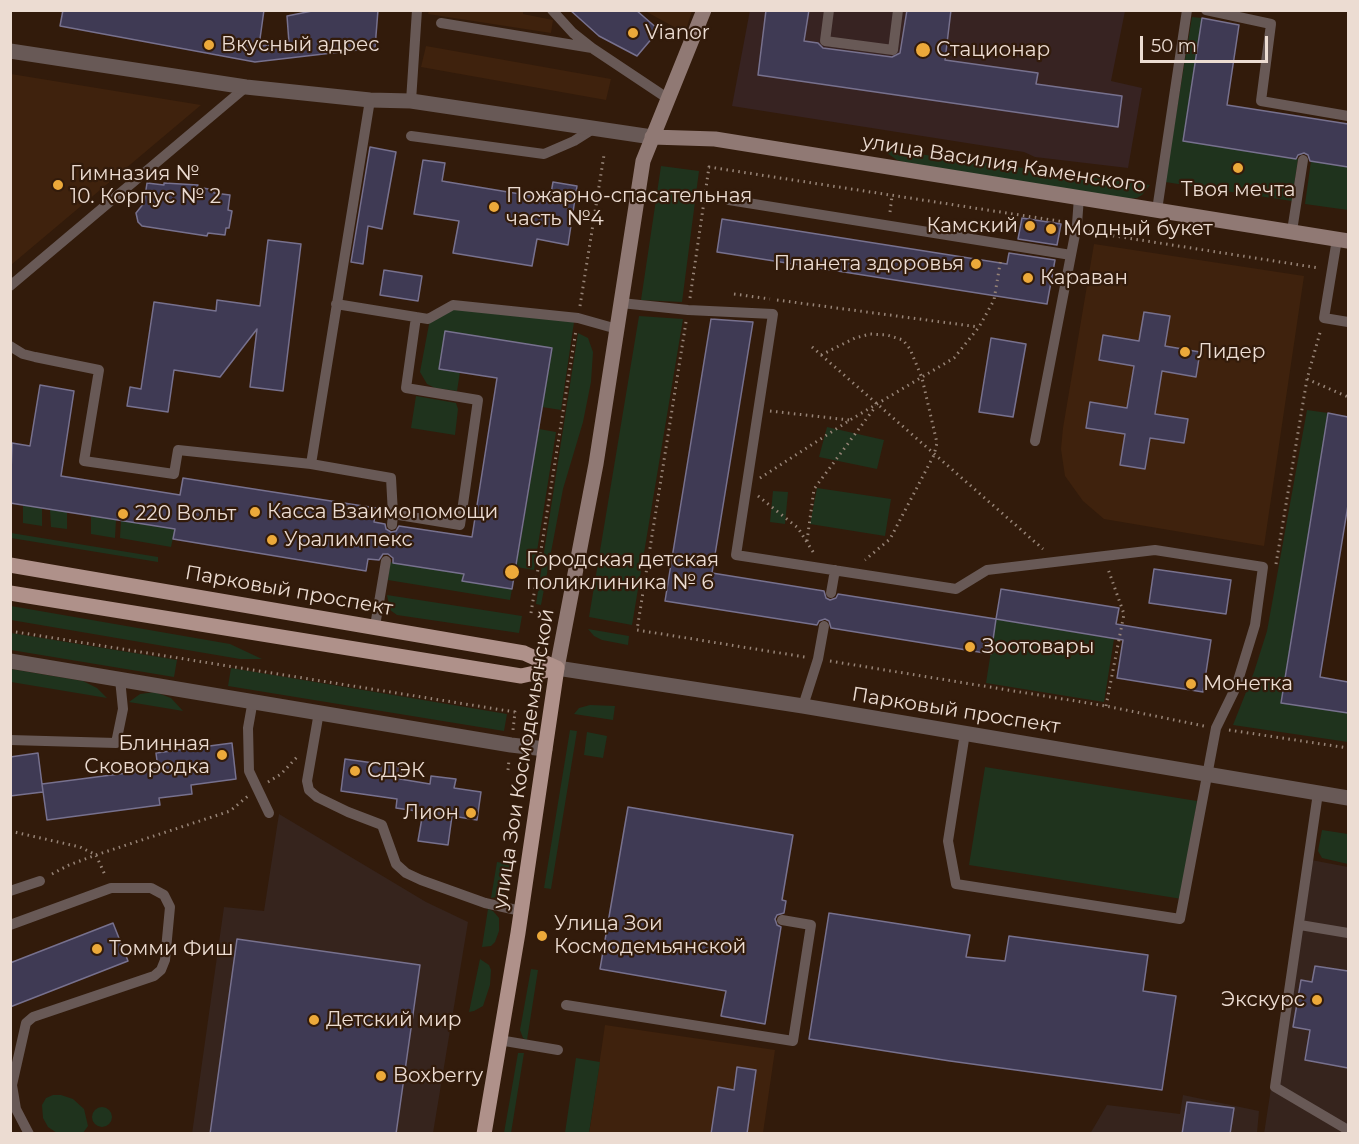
<!DOCTYPE html>
<meta charset="utf-8">
<style>
body{margin:0}
#map{position:relative;width:1359px;height:1144px;overflow:hidden;background:#321b0b;font-family:Montserrat,sans-serif}
canvas{display:block}
.frame{position:absolute;inset:0;border:12px solid #ecdcd2;pointer-events:none}
.scale{position:absolute;left:1140px;top:36px;width:128px;height:27px;box-sizing:border-box;border:3px solid #ecdcd2;border-top:0;padding-left:8px;font-size:18px;line-height:21px;white-space:nowrap;color:#ecdcd2;-webkit-text-stroke:4px #321b0b;paint-order:stroke}
</style>
<div id="map">
<canvas width="1359" height="1144"></canvas>
<div class="frame"></div>
<div class="scale">50 m</div>
</div>
<script>
const ctx = document.querySelector('canvas').getContext('2d');
ctx.lineJoin = 'round';
function fillPath(path, color) {
  ctx.fillStyle = color;
  ctx.fill(path, 'evenodd');
}
function toPath(rows) {
  const path = new Path2D();
  for (const r of rows) {
    if (r.length === 3) {
      path.moveTo(r[0] + r[2], r[1]);
      path.arc(r[0], r[1], r[2], 0, 2 * Math.PI);
      continue;
    }
    path.moveTo(r[0], r[1]);
    for (let i = 2; i < r.length; i += 2) path.lineTo(r[i], r[i + 1]);
  }
  return path;
}
function trace(path, color, width, dash) {
  ctx.strokeStyle = color;
  ctx.lineWidth = width;
  ctx.lineCap = dash ? 'butt' : 'round';
  ctx.setLineDash(dash || []);
  ctx.stroke(path);
}
function drawText(font, color, halo, rows, align = 'center') {
  ctx.font = font + ' Montserrat,sans-serif';
  ctx.lineWidth = 4.5;
  ctx.setLineDash([]);
  ctx.textBaseline = 'middle';
  ctx.strokeStyle = halo;
  ctx.fillStyle = color;
  for (const [text, x, y, turn = 0] of rows) {
    ctx.save();
    ctx.translate(x, y);
    ctx.rotate((+turn || 0) * Math.PI / 180);
    ctx.textAlign = isNaN(turn) ? turn : align;
    if (halo) ctx.strokeText(text, 0, 0);
    ctx.fillText(text, 0, 0);
    ctx.restore();
  }
}
fillPath(toPath([
 [279,814,426,902,468,922,433,1133,192,1134,224,907,264,911],
 [1306,859,1348,867,1348,1133,1264,1134],
 [1183,1095,1259,1111,1257,1133,1090,1134,1107,1105,1180,1114]
]), '#36241d');
fillPath(toPath([
 [429,11,523,11,523,14,553,20,551,33,428,14],
 [645,11,692,11,685,33],
 [426,46,611,79,606,100,421,67],
 [10,74,11,74,201,105,11,265],
 [1094,244,1304,276,1264,546,1104,519,1083,501,1065,476,1061,449,1063,428],
 [605,1025,775,1050,763,1133,589,1134]
]), '#3f220d');
fillPath(toPath([
 [750,10,1125,11,1111,81,1142,88,1128,168,1035,157,1024,152,732,106]
]), '#372322');
fillPath(toPath([
 [1192,17,1202,18,1183,141,1298,159,1292,201,1165,182],
 [881,149,1150,185,1142,195,1137,198,1128,199,924,168,897,160],
 [1311,161,1348,167,1348,210,1305,204],
 [661,166,699,171,682,302,641,300],
 [454,307,574,322,561,410,542,407,551,349,439,369,460,372,457,391,435,388,427,384,420,372,430,319],
 [639,316,683,319,632,625,589,617],
 [578,333,588,338,593,352,591,382,583,422,563,489,541,605,536,604],
 [416,396,456,403,458,409,455,435,411,428],
 [1307,410,1328,413,1281,702,1348,713,1348,742,1233,725,1254,672,1267,631],
 [827,427,884,440,877,469,819,457],
 [539,429,556,432,534,570,516,567],
 [817,488,891,499,885,536,810,524],
 [773,491,788,492,785,524,770,522],
 [23,505,42,508,42,526,23,523],
 [50,509,67,512,67,529,51,527],
 [91,516,116,520,115,538,91,534],
 [121,520,175,529,171,547,120,538],
 [11,533,158,557,158,562,11,538],
 [390,562,464,574,463,581,512,589,510,600,388,580],
 [387,595,522,616,519,633,397,615,390,610],
 [11,606,230,644,262,659,240,659,11,620],
 [996,619,1114,639,1104,702,986,683],
 [588,629,629,636,628,645,602,640,594,636],
 [11,633,177,660,174,677,11,650],
 [231,668,507,714,504,731,228,686],
 [11,669,83,681,97,688,107,698,11,682],
 [155,692,171,698,183,711,129,702,140,694],
 [590,705,615,706,613,720,574,714,579,708],
 [570,730,577,731,551,889,544,888],
 [587,732,607,736,603,758,584,755],
 [985,767,1197,801,1182,899,969,865],
 [1322,830,1348,834,1348,864,1322,858,1318,851],
 [497,862,510,864,507,888,502,896,491,898],
 [488,909,493,911,499,918,499,931,495,942,491,946,482,947],
 [480,959,489,965,491,970,490,985,483,1006,474,1011,469,1012],
 [531,969,538,970,527,1040,523,1038,520,1030],
 [518,1053,524,1053,511,1133,504,1133],
 [576,1058,600,1062,589,1133,565,1133],
 [53,1095,61,1095,73,1099,84,1109,88,1126,83,1133,57,1133,48,1127,43,1118,42,1105,46,1098],
 [102,1117,10]
]), '#1f331d');
const building = toPath([
 [63,10,264,10,259,46,289,43,287,16,317,10,378,10,375,48,255,62,60,26,63,10],
 [570,10,636,10,659,30,637,56,599,36,570,10],
 [766,10,809,10,804,41,818,43,823,48,892,57,900,53,907,10,951,10,945,60,1038,73,1036,84,1122,96,1118,127,758,75,766,10],
 [1202,18,1239,25,1227,105,1348,124,1348,167,1310,161,1308,155,1304,153,1298,155,1296,159,1183,141,1202,18],
 [370,147,396,152,382,229,368,226,363,264,351,262,370,147],
 [423,160,445,163,442,181,550,199,553,182,577,186,568,245,537,239,532,266,453,253,459,221,414,214,423,160],
 [147,183,164,185,164,183,198,185,197,187,214,190,214,193,230,195,228,210,232,211,229,228,226,228,225,235,208,233,207,236,142,226,138,222,136,213,144,203,147,183],
 [1022,218,1061,224,1057,245,1018,239,1022,218],
 [722,219,1007,264,1009,253,1055,260,1047,304,717,252,722,219],
 [268,240,301,244,283,391,250,387,257,329,220,377,174,370,168,412,127,406,130,387,141,389,154,302,216,311,217,300,260,306,268,240],
 [384,270,422,276,418,301,380,295,384,270],
 [1144,312,1170,316,1165,346,1200,352,1196,377,1162,371,1155,414,1188,419,1184,443,1150,438,1145,469,1120,465,1125,434,1086,428,1090,402,1127,408,1134,366,1099,360,1103,335,1139,341,1144,312],
 [711,319,753,322,712,573,824,591,826,598,830,600,836,598,838,594,996,619,991,654,831,628,829,621,825,619,819,621,817,625,665,601,711,319],
 [445,331,552,348,512,589,462,581,464,574,393,563,393,558,388,554,383,554,379,560,368,559,366,571,173,539,175,529,10,503,12,443,30,446,40,385,74,391,61,476,180,495,183,478,376,508,374,522,385,524,386,529,391,532,396,531,399,526,472,537,497,378,439,369,445,331],
 [991,338,1026,344,1013,417,979,412,991,338],
 [1328,413,1348,417,1348,505,1320,677,1348,682,1348,713,1281,703,1328,413],
 [1154,569,1231,580,1226,614,1149,603,1154,569],
 [1001,589,1119,608,1116,624,1211,640,1203,692,1117,678,1123,640,996,619,1001,589],
 [232,743,236,779,191,785,192,794,159,798,160,805,47,820,42,784,158,769,156,753,232,743],
 [38,753,43,792,10,796,10,757,38,753],
 [345,759,402,767,400,779,430,784,431,776,456,779,454,788,481,792,477,820,452,816,448,845,418,841,423,812,396,808,397,799,341,791,345,759],
 [628,807,793,835,782,900,786,901,784,913,777,915,775,919,777,925,781,927,765,1024,721,1016,726,991,600,969,628,807],
 [829,913,970,935,966,957,1005,961,1009,936,1148,955,1143,991,1176,996,1162,1090,950,1061,809,1039,829,913],
 [113,923,128,961,10,1007,10,963,113,923],
 [237,939,420,965,396,1134,210,1134,237,939],
 [1315,966,1348,971,1348,1068,1305,1060,1310,1030,1293,1027,1301,980,1312,982,1315,966],
 [737,1067,756,1070,747,1134,711,1134,718,1087,734,1090,737,1067],
 [1187,1102,1234,1108,1230,1134,1182,1134,1187,1102]
]);
fillPath(building, '#3f3a54');
trace(building, '#77718e', 1.5);
trace(toPath([
 [704,202,717,201],
 [890,212,892,196],
 [1089,232,1319,268],
 [734,294,770,299],
 [690,298,709,167,1065,222],
 [777,300,979,327],
 [580,306,604,155],
 [686,322,637,630,805,657],
 [812,347,1043,549],
 [821,355,855,338,870,334,887,335,903,340,910,349,922,378,937,443,934,455,890,539,865,560],
 [1307,379,1348,397],
 [770,411,849,420],
 [760,478,850,420,954,358,979,327,994,300,1001,258],
 [758,496,798,528,815,555],
 [807,541,814,489,876,406],
 [1276,564,1307,379,1321,329],
 [531,613,576,330],
 [10,631,515,712,513,730],
 [830,661,1106,706,1204,726],
 [1106,706,1124,614,1108,569],
 [1229,730,1348,748],
 [508,770,509,760],
 [268,782,281,774,297,757],
 [10,831,80,847,96,855,105,875],
 [52,874,69,865,96,855,230,811,248,796]
]), '#978477', 3, [1.5, 4.5]);
trace(toPath([
 [552,10,573,33,592,48,667,98],
 [829,10,825,41,893,50,898,10],
 [1206,10,1271,24,1261,101,1348,116],
 [441,23,592,48],
 [370,100,311,464,391,478,393,514,392,525],
 [411,101,417,10],
 [411,136,544,154,574,141,593,129],
 [729,200,1071,255],
 [1157,210,1187,10],
 [1292,231,1303,160],
 [1337,239,1324,318,1348,322],
 [10,286,246,87],
 [621,303,688,310,773,314,736,555,956,589,987,570,1155,550,1263,567,1255,625,1236,687,1216,728,1180,919,956,884,948,841,965,733],
 [336,304,428,319,453,305,578,318,617,329],
 [10,346,23,354,35,357,99,370,84,461,174,474,178,450,311,464],
 [1035,441,1077,224,1079,197],
 [393,514,460,525,478,400,406,388,416,317],
 [831,593,835,570],
 [375,626,386,561],
 [253,700,248,728,249,771,269,813],
 [803,706,818,659,824,626],
 [319,712,307,781,309,790,317,797,348,812,382,825,396,864,406,873,421,880,485,903,521,911],
 [10,740,116,743,123,709,120,679],
 [1318,793,1275,1087,1348,1130],
 [10,891,40,881],
 [10,925,111,888,151,888,164,895,170,907,165,960,161,970,154,976,33,1017,26,1023,12,1085,16,1109,29,1134],
 [1300,925,1348,933],
 [566,1005,793,1041,811,925,782,920],
 [499,1040,558,1050]
]), '#685956', 10);
trace(toPath([
 [10,51,246,87,370,100,411,101,652,137],
 [10,661,511,745,545,749],
 [557,668,803,706,1348,798]
]), '#685956', 15);
trace(toPath([
 [652,137,715,139,1348,241],
 [557,668,596,464,643,161,704,10]
]), '#907974', 15);
trace(toPath([
 [10,565,524,653,557,668],
 [10,593,521,676,557,668],
 [484,1134,518,933,557,668]
]), '#af918a', 15);
for (const [x, y, r, color] of [
 [633,33,6,"#eca93a"],
 [209,45,6,"#eca93a"],
 [923,50,8,"#eca93a"],
 [1238,168,6,"#eca93a"],
 [58,185,6,"#eca93a"],
 [494,207,6,"#eca93a"],
 [1030,226,6,"#eca93a"],
 [1051,229,6,"#eca93a"],
 [976,264,6,"#eca93a"],
 [1028,278,6,"#eca93a"],
 [1185,352,6,"#eca93a"],
 [255,512,6,"#eca93a"],
 [123,514,6,"#eca93a"],
 [272,540,6,"#eca93a"],
 [512,572,8,"#eca93a"],
 [970,647,6,"#eca93a"],
 [1191,684,6,"#eca93a"],
 [222,755,6,"#eca93a"],
 [355,771,6,"#eca93a"],
 [471,813,6,"#eca93a"],
 [542,936,6,"#eca93a"],
 [97,949,6,"#eca93a"],
 [1317,1000,6,"#eca93a"],
 [314,1020,6,"#eca93a"],
 [381,1076,6,"#eca93a"]
]) {
  const dot = new Path2D();
  dot.arc(x, y, r, 0, 2 * Math.PI);
  ctx.fillStyle = color;
  ctx.fill(dot);
  trace(dot, '#321b0b', 2);
}
drawText('20px', '#ecdcd2', '#321b0b', [
 ["Vianor",645,33],
 ["Вкусный адрес",221,45],
 ["Стационар",936,50],
 ["Гимназия №",70,174],
 ["10. Корпус № 2",70,197],
 ["Твоя мечта",1238,190,"center"],
 ["Пожарно-спасательная",506,196],
 ["часть №4",506,219],
 ["Камский",1018,226,"right"],
 ["Модный букет",1063,229],
 ["Планета здоровья",964,264,"right"],
 ["Караван",1040,278],
 ["Лидер",1197,352],
 ["Касса Взаимопомощи",267,512],
 ["220 Вольт",135,514],
 ["Уралимпекс",284,540],
 ["Городская детская",526,560],
 ["поликлиника № 6",526,583],
 ["Зоотовары",982,647],
 ["Монетка",1203,684],
 ["Блинная",210,744,"right"],
 ["Сковородка",210,767,"right"],
 ["СДЭК",367,771],
 ["Лион",459,813,"right"],
 ["Улица Зои",554,924],
 ["Космодемьянской",554,947],
 ["Томми Фиш",109,949],
 ["Экскурс",1305,1000,"right"],
 ["Детский мир",326,1020],
 ["Boxberry",393,1076]
], 'left');
drawText('20px', '#ecdcd2', '#321b0b', [
 ["улица Василия Каменского",1004,164,9],
 ["Парковый проспект",289,591,10],
 ["Парковый проспект",956,711,9],
 ["улица Зои Космодемьянской",524,759,-81]
]);
</script>
